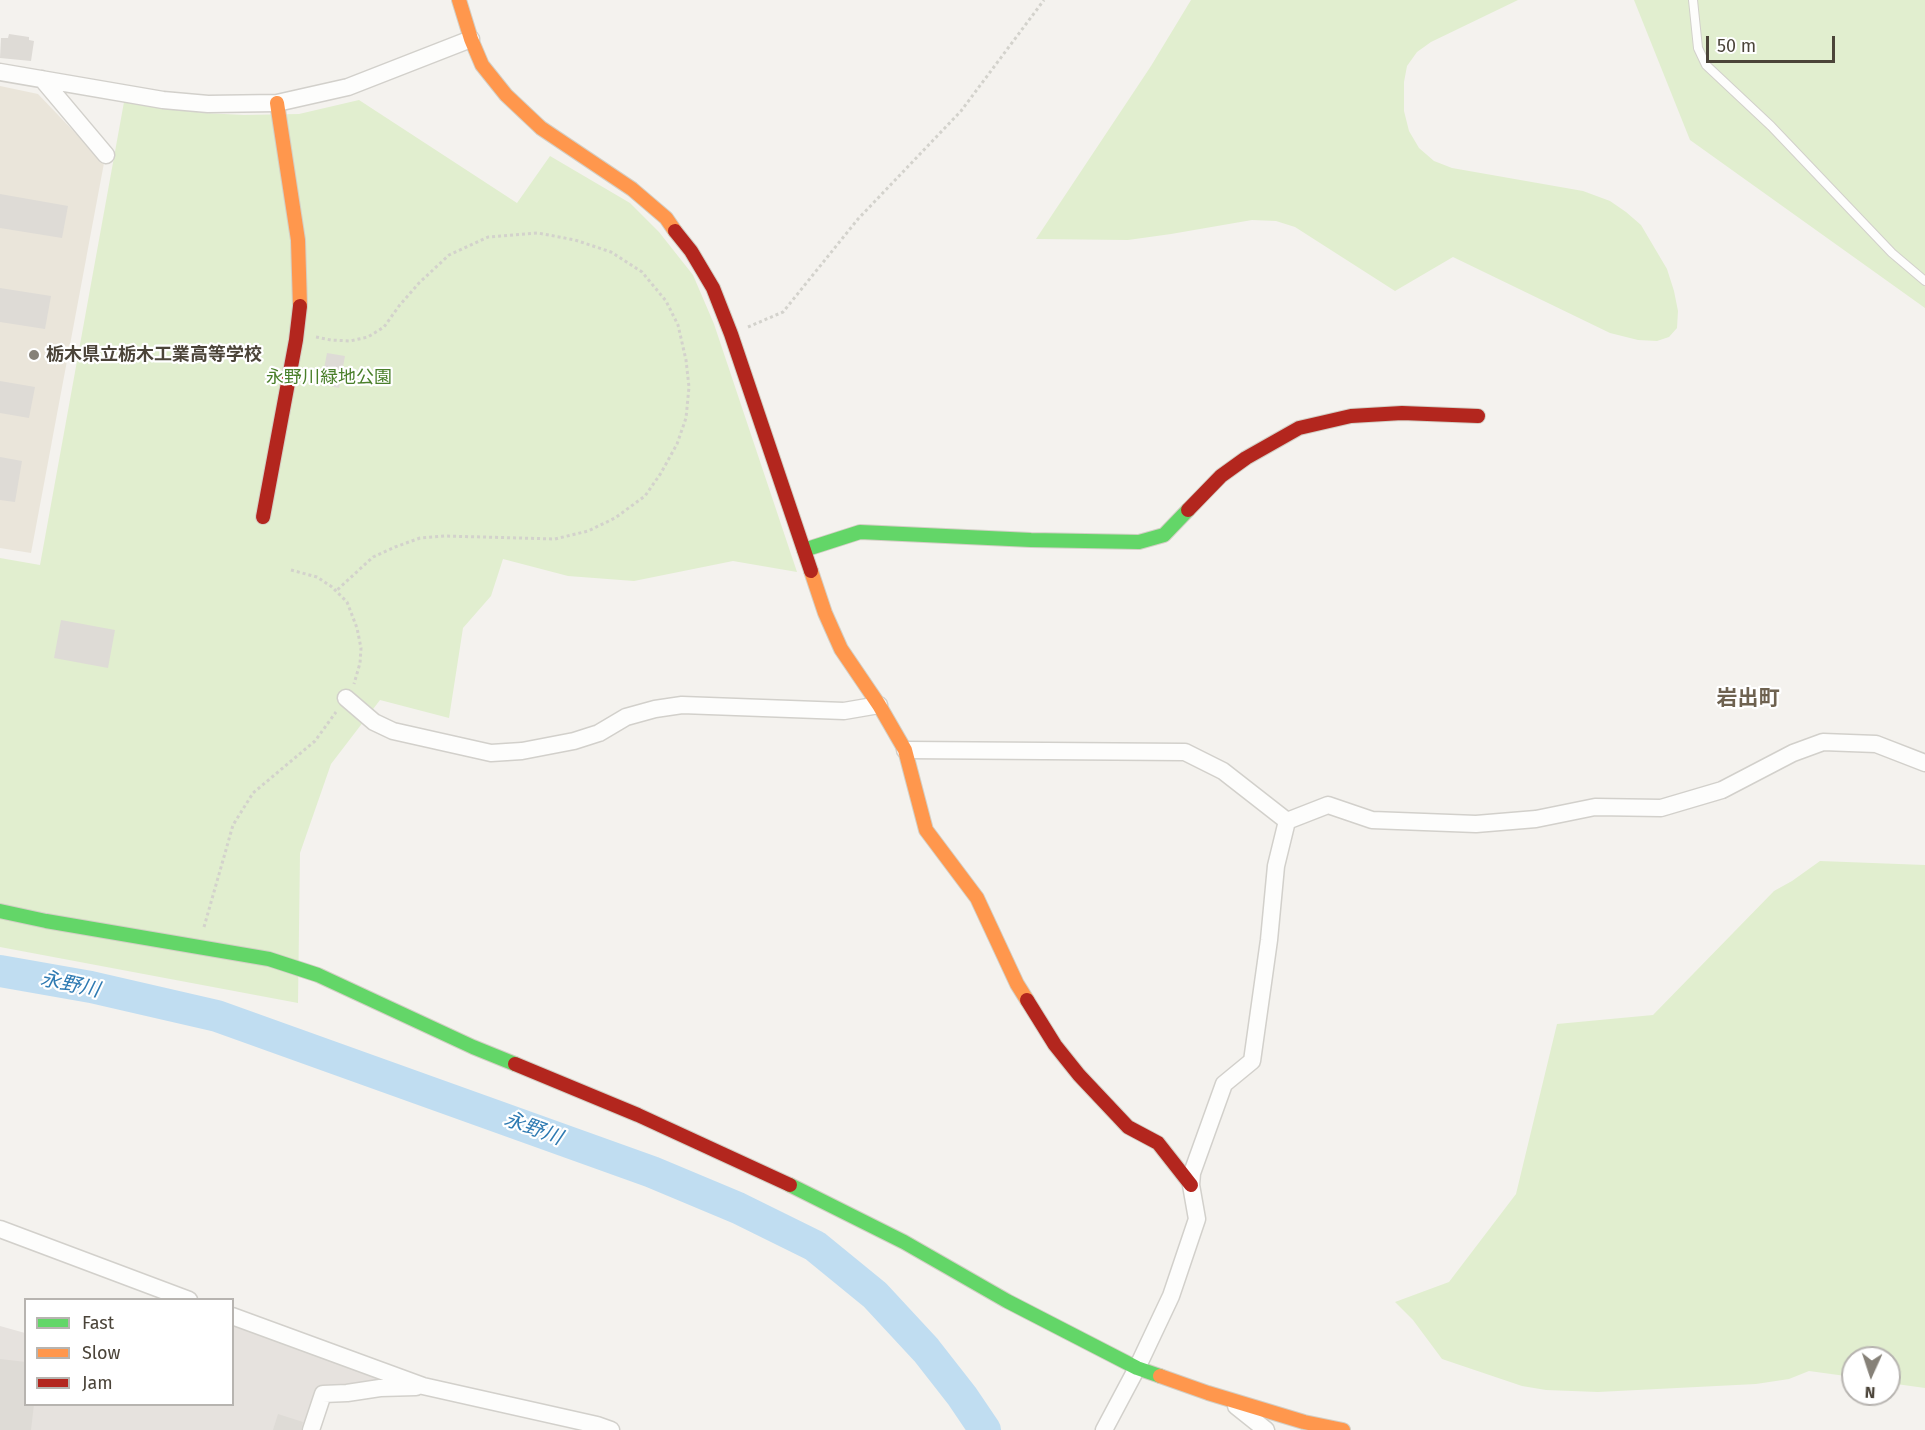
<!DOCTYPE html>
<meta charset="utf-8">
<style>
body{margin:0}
#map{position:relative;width:1925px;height:1430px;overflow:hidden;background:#f4f2ee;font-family:"Fira Sans",sans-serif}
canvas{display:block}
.legend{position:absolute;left:24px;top:1298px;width:210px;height:108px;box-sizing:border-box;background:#fff;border:2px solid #b7b4b0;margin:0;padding:8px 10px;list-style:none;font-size:18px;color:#4b4439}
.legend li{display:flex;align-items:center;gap:12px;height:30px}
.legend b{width:30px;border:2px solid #b7b4b0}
.north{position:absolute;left:1841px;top:1346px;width:60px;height:60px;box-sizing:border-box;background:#fff;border:2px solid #b7b4b0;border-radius:50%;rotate:183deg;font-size:16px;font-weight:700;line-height:24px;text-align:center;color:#4b4439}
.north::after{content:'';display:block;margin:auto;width:21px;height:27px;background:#868178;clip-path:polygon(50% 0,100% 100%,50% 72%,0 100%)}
.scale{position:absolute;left:1706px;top:36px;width:129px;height:27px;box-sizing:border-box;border:3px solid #4b4439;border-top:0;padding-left:8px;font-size:18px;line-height:21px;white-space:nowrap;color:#4b4439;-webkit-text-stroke:4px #fff;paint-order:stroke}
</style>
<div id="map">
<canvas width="1925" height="1430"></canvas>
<ul class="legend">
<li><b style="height:8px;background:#63d668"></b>Fast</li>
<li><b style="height:8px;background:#ff974d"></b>Slow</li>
<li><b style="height:8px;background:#b3261e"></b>Jam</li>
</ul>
<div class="north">N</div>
<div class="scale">50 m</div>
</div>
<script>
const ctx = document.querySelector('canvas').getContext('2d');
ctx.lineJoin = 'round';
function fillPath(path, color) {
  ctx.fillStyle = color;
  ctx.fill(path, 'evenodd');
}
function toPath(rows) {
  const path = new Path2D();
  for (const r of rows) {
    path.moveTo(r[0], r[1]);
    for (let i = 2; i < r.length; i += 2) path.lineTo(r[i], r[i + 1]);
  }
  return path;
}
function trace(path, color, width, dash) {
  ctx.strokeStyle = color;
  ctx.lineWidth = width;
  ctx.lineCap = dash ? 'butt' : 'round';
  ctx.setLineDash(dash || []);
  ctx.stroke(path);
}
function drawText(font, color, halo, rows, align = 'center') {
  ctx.font = font + ' "Fira Sans","Noto Sans JP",sans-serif';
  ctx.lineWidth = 4.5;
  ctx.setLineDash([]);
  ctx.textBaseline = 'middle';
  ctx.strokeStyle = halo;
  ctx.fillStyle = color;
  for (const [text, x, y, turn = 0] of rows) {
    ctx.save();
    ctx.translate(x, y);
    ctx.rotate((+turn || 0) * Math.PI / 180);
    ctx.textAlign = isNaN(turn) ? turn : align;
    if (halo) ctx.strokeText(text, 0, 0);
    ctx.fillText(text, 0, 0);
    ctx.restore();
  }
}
fillPath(toPath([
 [233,1319,395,1379,317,1390,304,1430,0,1430,0,1326,25,1333,26,1404,232,1404]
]), '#e6e2de');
fillPath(toPath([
 [0,86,38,94,104,163,31,553,0,548]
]), '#eae5da');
fillPath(toPath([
 [1191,0,1518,0,1431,42,1417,52,1407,66,1404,82,1404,111,1409,131,1419,148,1434,161,1452,168,1583,191,1610,201,1626,212,1641,225,1667,269,1674,291,1678,311,1677,328,1669,337,1657,341,1638,340,1610,333,1453,257,1395,291,1295,227,1276,221,1252,220,1171,234,1128,240,1036,239,1151,66],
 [1634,0,1925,0,1925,308,1690,140],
 [359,100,517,203,550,156,630,203,659,232,693,275,714,324,797,572,733,561,634,581,568,576,503,559,491,596,463,628,449,718,380,700,331,764,300,853,298,1003,0,947,0,558,40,565,124,102,204,113,244,115,299,114],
 [1820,861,1925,865,1925,1388,1889,1383,1889,1358,1853,1358,1853,1377,1809,1371,1789,1379,1756,1384,1598,1392,1546,1390,1522,1386,1442,1359,1413,1320,1395,1302,1449,1282,1516,1194,1557,1024,1653,1015,1774,891,1792,881]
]), '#e1eecf');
trace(toPath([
 [0,971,91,987,217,1016,652,1172,738,1208,815,1246,875,1295,926,1350,962,1396,985,1430]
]), '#c0ddf1', 32);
fillPath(toPath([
 [9,34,29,37,29,40,34,41,31,61,0,58,1,38,8,38],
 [0,194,68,206,62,238,0,228],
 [0,288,51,296,45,329,0,322],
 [327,353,345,356,339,388,321,384],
 [0,381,35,387,29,418,0,413],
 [0,457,22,461,15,502,0,500],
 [61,620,115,630,108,668,54,658],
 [0,1359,26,1362,26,1404,34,1404,31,1430,0,1430],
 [278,1414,303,1422,301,1430,273,1430]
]), '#dedbd6');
const lane = toPath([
 [1693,0,1698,48,1706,65,1771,126,1892,253,1925,281]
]);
const street = toPath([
 [0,72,163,100,208,104,277,103,348,87,471,39],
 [42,79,106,155],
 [346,698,374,722,393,731,491,753,522,751,574,741,599,733,626,717,655,709,682,705,844,711,879,705],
 [905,750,1185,752,1223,771,1287,821],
 [1287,821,1328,805,1372,820,1476,824,1536,819,1595,807,1661,808,1722,790,1793,753,1823,742,1876,744,1925,763],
 [0,1229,189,1300],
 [232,1316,423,1386,597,1425,611,1430],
 [1236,1406,1266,1430],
 [311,1430,323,1394,347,1393,380,1388,416,1387],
 [1104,1430,1137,1368,1171,1296,1197,1219,1191,1185,1192,1173,1224,1084,1252,1061,1269,940,1276,866,1287,821]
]);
const fast = toPath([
 [804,550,860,532,1031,540,1139,542,1164,535,1188,510],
 [0,911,46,921,269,959,318,975,473,1047,515,1064],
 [790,1185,904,1242,1007,1301,1137,1368,1160,1376]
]);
const slow = toPath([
 [459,0,471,39,482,65,506,95,541,128,632,189,666,218,675,231],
 [277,103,298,240,300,306],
 [811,571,825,613,841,649,879,705,905,750,926,830,977,898,1017,984,1027,1000],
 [1160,1376,1208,1393,1304,1422,1343,1430]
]);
const jam = toPath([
 [675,231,691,251,713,288,731,334,811,571],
 [1188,510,1221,476,1246,458,1299,428,1351,416,1402,413,1478,416],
 [263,517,296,340,300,306],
 [1027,1000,1055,1045,1079,1075,1128,1127,1158,1143,1191,1185],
 [515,1064,638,1115,790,1185]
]);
trace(lane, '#d2d0cb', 10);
trace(street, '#d2d0cb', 19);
trace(fast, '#d3cfc5', 16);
trace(slow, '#d3cfc5', 16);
trace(jam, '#d3cfc5', 16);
trace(toPath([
 [748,327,783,312,858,219,961,111,1044,0],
 [316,337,331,340,350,341,368,337,384,327,399,306,419,283,449,255,488,237,538,233,575,240,611,252,642,272,666,301,678,325,686,360,689,387,686,418,677,444,661,473,645,496,615,518,588,531,555,539,445,536,420,538,395,547,373,557,336,591],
 [291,570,317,577,332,587,347,602,357,628,361,648,360,663,354,684],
 [204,927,233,825,253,793,315,741,336,712]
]), '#d3d2cc', 3, [3, 3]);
trace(lane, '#fdfdfc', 8);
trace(street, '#fdfdfc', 16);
trace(fast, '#63d668', 14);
trace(slow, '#ff974d', 14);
trace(jam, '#b3261e', 14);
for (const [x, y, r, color] of [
 [34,355,6,"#868178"]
]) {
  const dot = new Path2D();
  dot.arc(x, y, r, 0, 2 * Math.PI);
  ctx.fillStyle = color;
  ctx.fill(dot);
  trace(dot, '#fff', 2);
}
drawText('bold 18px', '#4b4439', '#fff', [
 ["栃木県立栃木工業高等学校",46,355]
], 'left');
drawText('18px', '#4a7f2a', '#fff', [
 ["永野川緑地公園",329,378]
]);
drawText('italic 20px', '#2e7ab2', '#fff', [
 ["永野川",70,985,12],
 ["永野川",533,1129,20]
]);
drawText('bold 21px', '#6e6250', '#fff', [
 ["岩出町",1748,699]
]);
</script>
